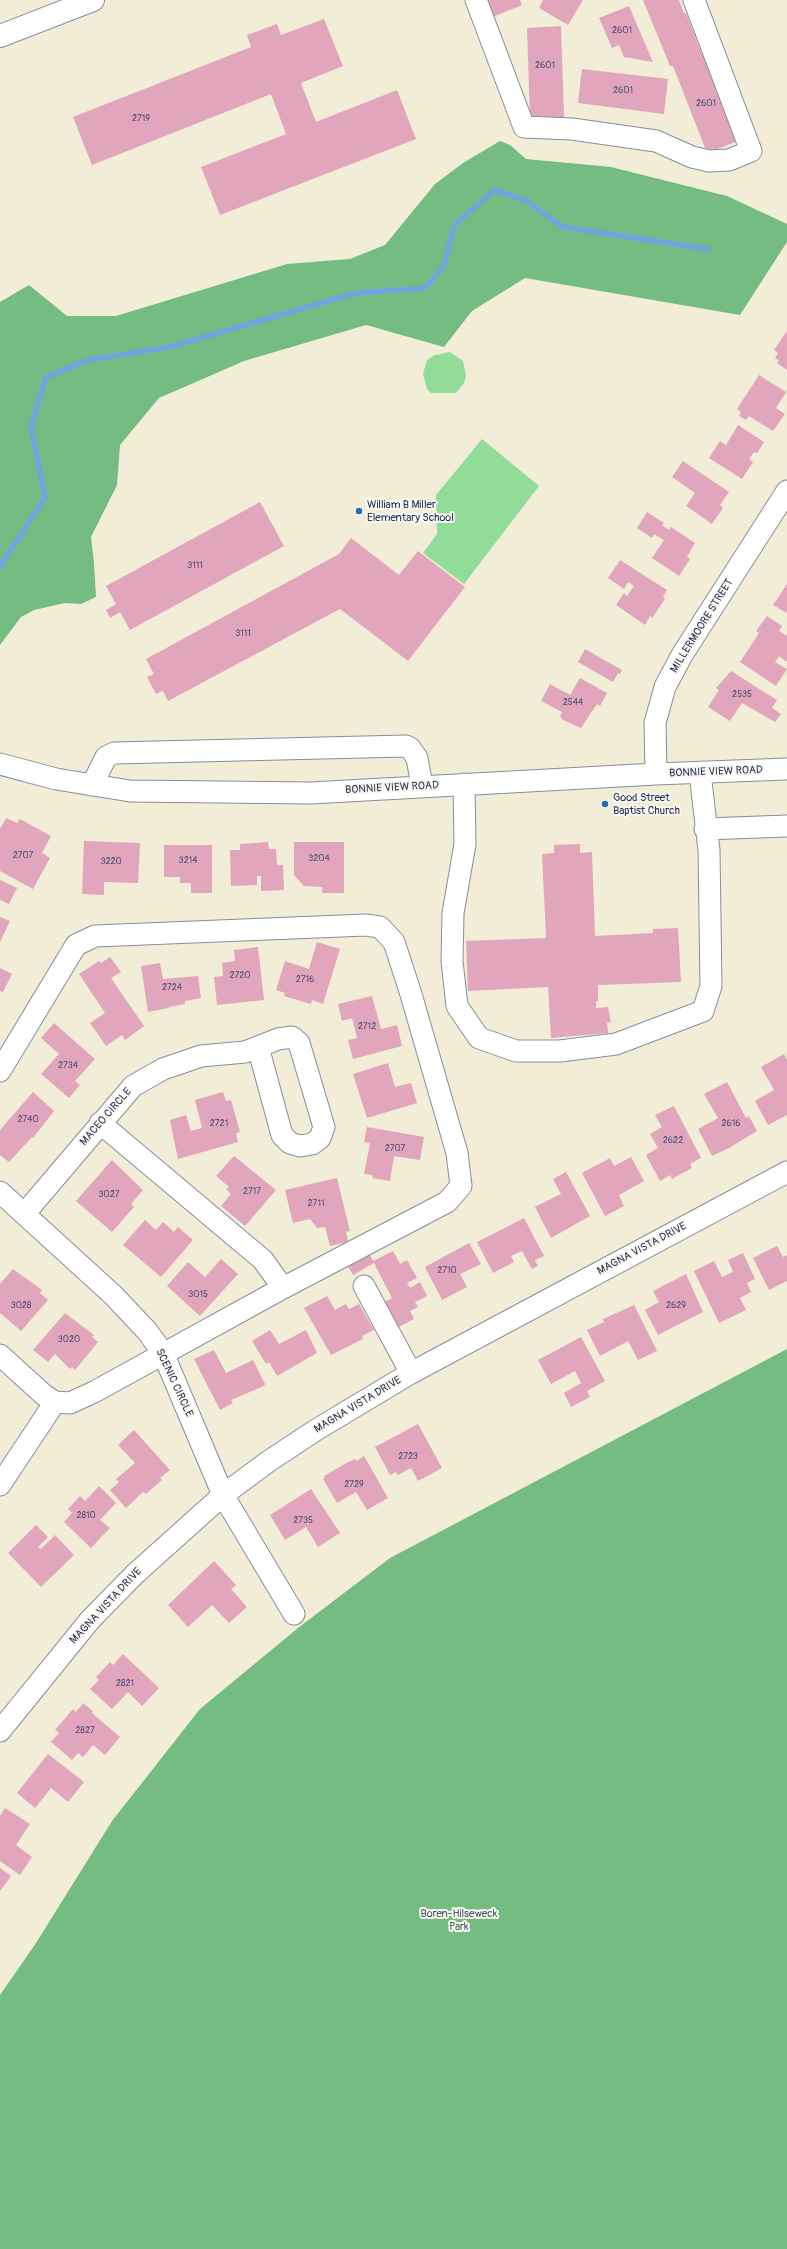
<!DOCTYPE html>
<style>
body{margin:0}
canvas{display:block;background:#f2edd7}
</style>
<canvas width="787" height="2249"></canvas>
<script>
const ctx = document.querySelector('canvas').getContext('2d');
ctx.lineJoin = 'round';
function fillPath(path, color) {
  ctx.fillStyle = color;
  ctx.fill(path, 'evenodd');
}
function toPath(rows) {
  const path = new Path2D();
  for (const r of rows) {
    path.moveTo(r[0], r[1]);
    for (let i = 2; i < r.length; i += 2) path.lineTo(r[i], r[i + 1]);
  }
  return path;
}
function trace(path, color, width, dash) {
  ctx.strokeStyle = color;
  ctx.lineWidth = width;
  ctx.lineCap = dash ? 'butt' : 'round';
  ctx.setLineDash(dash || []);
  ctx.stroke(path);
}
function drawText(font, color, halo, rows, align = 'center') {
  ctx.font = font + ' Pangolin,sans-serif';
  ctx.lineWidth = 4;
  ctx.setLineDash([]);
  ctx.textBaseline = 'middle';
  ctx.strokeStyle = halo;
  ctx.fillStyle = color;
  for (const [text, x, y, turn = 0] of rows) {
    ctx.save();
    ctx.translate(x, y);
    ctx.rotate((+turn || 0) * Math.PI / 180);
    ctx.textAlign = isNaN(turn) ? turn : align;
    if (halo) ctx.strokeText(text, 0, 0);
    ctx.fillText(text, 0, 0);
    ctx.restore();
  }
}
fillPath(toPath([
 [450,352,463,361,466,376,464,383,456,393,431,393,427,389,423,374,427,360,435,355],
 [482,439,539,486,464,584,423,553,437,534,436,495]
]), '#91dc99');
fillPath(toPath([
 [500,141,510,145,526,159,611,167,727,196,787,224,787,242,740,315,525,278,472,311,444,347,366,325,244,361,159,398,120,445,117,485,91,537,94,563,96,597,81,604,65,603,34,610,21,617,0,645,0,302,29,285,67,316,116,316,287,264,350,259,385,245,435,184,463,163],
 [787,1349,787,2249,0,2249,0,1995,36,1943,112,1821,200,1709,298,1628,390,1558]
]), '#74bc81');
trace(toPath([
 [0,567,45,497,31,427,46,377,88,360,169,347,356,293,425,288,444,266,454,226,494,190,525,200,563,227,708,249]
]), '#73a4dd', 5.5);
fillPath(toPath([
 [483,0,520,0,522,5,490,18],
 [543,0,583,0,568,25,539,8],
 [643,0,679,0,684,13,686,13,702,54,705,53,738,141,707,153,673,66,670,66],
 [629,6,653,62,624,57,619,45,612,48,599,18],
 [324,19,343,66,301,83,316,122,397,90,416,139,220,215,201,167,286,134,271,94,92,165,73,117,251,47,247,35,277,24,281,35],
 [561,26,564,117,530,119,527,28],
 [582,69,668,79,664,114,578,103],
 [787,331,787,370,777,363,779,360,775,358,778,353,774,350],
 [759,375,786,392,776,408,785,414,773,431,749,416,746,420,739,416,741,412,737,409],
 [738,425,764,442,757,453,754,452,749,459,753,462,742,479,709,458,720,441,726,445],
 [683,461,729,492,720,505,723,508,712,524,686,506,695,493,672,477],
 [260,502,284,546,130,630,120,612,110,618,106,610,116,604,106,586],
 [647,512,664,523,662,525,669,530,671,527,695,543,687,557,690,559,679,576,652,558,664,540,654,534,652,538,637,528],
 [351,538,399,575,418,551,465,587,408,661,340,609,168,701,163,691,156,694,147,677,154,674,146,659,339,554],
 [620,560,667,590,663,597,665,599,652,618,650,616,645,625,616,605,624,593,627,596,634,586,628,582,624,589,608,578],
 [787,584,787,613,773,605],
 [767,616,782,626,779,631,787,636,787,662,779,656,775,662,787,669,776,686,740,662,759,633,756,631],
 [585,649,622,670,620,674,618,673,613,682,578,662],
 [731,671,777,700,772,708,781,714,775,722,742,703,730,721,708,707,719,690,716,688],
 [580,678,607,693,600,706,597,704,581,728,563,720,560,716,562,712,541,701,550,684,570,695],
 [6,818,17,823,20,819,51,836,42,853,50,858,33,889,0,871,0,829],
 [84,841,140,843,138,883,104,882,104,895,82,894],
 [268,842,269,849,276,849,277,865,283,865,284,890,261,891,261,876,257,876,257,885,231,886,230,850,240,850,240,844],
 [294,842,344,842,344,893,322,893,322,887,304,886,294,875],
 [580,844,580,853,592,852,595,936,653,933,653,929,678,928,681,982,598,985,598,1001,596,1001,596,1008,608,1007,611,1022,607,1023,608,1033,551,1038,548,987,468,991,466,941,546,938,542,854,554,853,554,845],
 [164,845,212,845,212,893,191,893,191,883,180,883,180,877,164,877],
 [0,880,17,888,9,904,0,900],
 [0,917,10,921,0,942],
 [317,942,340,949,323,1004,312,1000,311,1004,284,996,285,993,276,990,285,961,309,969],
 [258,947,264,1000,217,1005,214,977,223,976,222,963,235,961,234,950],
 [110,957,121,972,111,978,144,1026,125,1040,122,1035,106,1046,90,1023,105,1013,79,974,99,961,101,963],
 [160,963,163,979,198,976,201,998,185,1001,185,1004,169,1007,169,1008,148,1012,141,966],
 [0,968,12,974,3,992,0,991],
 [372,996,381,1029,397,1025,402,1046,353,1059,348,1040,357,1038,352,1018,342,1021,338,1004],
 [54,1023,95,1059,75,1081,80,1085,69,1098,41,1074,59,1054,41,1038],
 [784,1054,787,1060,787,1115,768,1125,755,1101,774,1090,761,1067],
 [388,1063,395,1087,411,1083,417,1103,367,1118,353,1074],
 [727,1082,746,1118,749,1116,757,1131,729,1148,712,1156,698,1129,718,1118,704,1094],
 [33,1092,54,1111,33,1138,32,1137,9,1162,0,1155,0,1130],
 [223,1092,226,1101,231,1100,240,1132,236,1133,238,1142,178,1159,170,1120,186,1115,191,1131,202,1128,195,1100],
 [674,1106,701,1158,690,1164,692,1168,672,1179,670,1175,660,1181,646,1155,658,1148,650,1134,662,1127,655,1115],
 [367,1127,424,1137,420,1160,394,1156,390,1181,372,1178,373,1175,364,1174,370,1143,364,1142],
 [234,1156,276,1190,245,1226,221,1206,231,1194,226,1189,229,1187,216,1176],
 [631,1157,644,1181,619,1195,624,1206,605,1216,582,1173,610,1158,614,1166],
 [112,1160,143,1190,131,1204,134,1207,112,1232,76,1201],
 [566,1172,590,1216,551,1238,535,1207,561,1194,553,1179],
 [337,1178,350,1231,346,1232,348,1242,330,1246,325,1227,317,1228,310,1219,293,1223,285,1190],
 [524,1218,544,1256,535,1260,538,1266,532,1269,522,1251,511,1256,514,1262,493,1273,477,1242],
 [145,1220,156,1230,163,1222,174,1232,178,1227,193,1240,161,1277,123,1245],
 [469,1243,481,1264,460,1274,467,1287,442,1300,425,1267],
 [777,1246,783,1257,787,1255,787,1281,769,1290,753,1258],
 [368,1251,373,1261,393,1251,400,1264,407,1260,417,1278,407,1283,410,1288,420,1282,427,1296,415,1302,418,1307,410,1311,414,1319,393,1330,379,1305,392,1298,374,1263,353,1275,346,1263],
 [743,1253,755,1279,747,1283,751,1292,740,1298,746,1310,719,1323,694,1271,714,1261,722,1277,733,1272,728,1260],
 [221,1259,238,1274,200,1316,167,1286,188,1262,205,1277],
 [13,1269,42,1290,40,1293,48,1300,21,1331,0,1313,0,1284],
 [686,1274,703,1312,658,1335,645,1310,659,1302,653,1291],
 [327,1296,335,1310,346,1304,349,1309,359,1304,374,1330,362,1336,363,1339,331,1355,304,1308],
 [634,1305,657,1351,638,1360,628,1341,600,1356,587,1330,604,1322,603,1319],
 [65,1313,94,1335,92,1337,98,1342,75,1370,72,1367,70,1369,55,1354,48,1362,33,1350],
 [270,1330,279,1344,306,1330,317,1353,277,1376,269,1362,266,1364,252,1341],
 [581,1337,605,1381,587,1391,590,1397,571,1407,564,1393,581,1383,575,1371,551,1384,538,1360],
 [214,1350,226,1373,253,1360,265,1384,264,1386,231,1400,233,1403,220,1410,194,1359],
 [418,1424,442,1468,418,1481,411,1468,398,1475,396,1472,390,1475,375,1447],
 [134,1430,170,1470,160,1478,162,1480,146,1494,143,1492,126,1508,110,1490,119,1482,116,1479,135,1463,118,1445],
 [364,1456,388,1498,367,1510,356,1492,337,1503,323,1479,325,1477,324,1476,348,1462,355,1459,357,1461],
 [99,1486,116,1503,100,1520,110,1528,91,1548,64,1522,72,1513,68,1509,80,1496,85,1501],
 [311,1489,340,1533,318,1547,306,1527,285,1540,270,1515],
 [36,1525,48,1537,38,1547,41,1549,55,1535,74,1555,41,1587,8,1553],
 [214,1561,236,1585,231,1589,247,1607,229,1623,212,1605,188,1627,168,1605],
 [123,1654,159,1688,142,1706,128,1692,112,1709,90,1689,99,1680,96,1677,110,1662,113,1665],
 [83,1703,93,1711,92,1713,120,1737,105,1755,93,1745,83,1757,78,1753,72,1760,51,1742,59,1733,55,1730,73,1709,76,1712],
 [48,1754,84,1782,68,1802,51,1788,35,1808,17,1793],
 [5,1808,30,1824,16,1845,32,1857,20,1875,0,1861,0,1816],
 [0,1868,11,1876,0,1891]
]), '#e1a6bb');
const minor = toPath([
 [476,0,524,127,572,129,656,141,692,157,709,161,729,160,751,151,694,0],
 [0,764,56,779,130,791,311,793,656,774,787,769],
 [656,774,655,723,665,687,682,655,787,491],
 [464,784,465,844,453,913,452,961,457,1006,479,1038,516,1051,560,1051,616,1044,703,1011,711,986,709,850,700,773],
 [92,785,106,757,114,753,406,746,410,748,417,758,422,786],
 [705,829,787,826],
 [0,1071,76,945,95,936,366,925,380,927,394,942,410,991,457,1153,461,1186,447,1202,283,1288,94,1392,70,1403,55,1402,44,1395,0,1355],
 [100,1123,263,1260,283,1288],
 [0,1192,113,1295,147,1331,163,1353,223,1495,294,1614],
 [25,1213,133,1086,163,1069,201,1056,245,1052,278,1039,292,1037,299,1043,324,1127,320,1138,312,1144,300,1146,290,1143,282,1135,258,1047],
 [364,1286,411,1373],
 [0,1485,55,1402],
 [0,1731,90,1620,135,1574,223,1495,269,1461,316,1430,411,1373,787,1172]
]);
const major = toPath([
 [0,36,93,0]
]);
trace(minor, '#868e9a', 23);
trace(major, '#868e9a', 24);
trace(minor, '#fff', 21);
trace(major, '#fff', 22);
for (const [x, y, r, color] of [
 [359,511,4,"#1f6fb2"],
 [605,804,4,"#1f6fb2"]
]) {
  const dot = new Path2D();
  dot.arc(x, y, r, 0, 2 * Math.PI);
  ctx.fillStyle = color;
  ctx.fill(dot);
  trace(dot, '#fbf7ec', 1.5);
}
drawText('9px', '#4c4d75', null, [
 ["2601",622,31],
 ["2601",545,66],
 ["2601",623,91],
 ["2601",706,104],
 ["2719",141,119],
 ["3111",195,566],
 ["3111",243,634],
 ["2535",742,695],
 ["2544",573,703],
 ["2707",23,856],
 ["3204",319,859],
 ["3214",188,861],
 ["3220",111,862],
 ["2720",240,976],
 ["2716",305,980],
 ["2724",172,988],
 ["2712",367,1027],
 ["2734",68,1066],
 ["2740",28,1120],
 ["2721",219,1124],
 ["2616",731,1124],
 ["2622",673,1141],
 ["2707",395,1149],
 ["2717",252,1192],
 ["3027",109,1195],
 ["2711",316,1204],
 ["2710",447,1271],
 ["3015",198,1295],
 ["3028",21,1306],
 ["2629",676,1306],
 ["3020",69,1340],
 ["2723",408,1457],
 ["2729",354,1485],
 ["2810",86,1516],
 ["2735",303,1521],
 ["2821",125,1684],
 ["2827",85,1731]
]);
drawText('11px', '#1b2f5e', '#fbf7ec', [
 ["William B Miller",367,505],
 ["Elementary School",367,518],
 ["Good Street",613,798],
 ["Baptist Church",613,811]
], 'left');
drawText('11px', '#1b2f5e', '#fbf7ec', [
 ["MILLERMOORE STREET",702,626,-58],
 ["BONNIE VIEW ROAD",716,772,-2],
 ["BONNIE VIEW ROAD",392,788,-3],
 ["MACEO CIRCLE",106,1117,-49],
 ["MAGNA VISTA DRIVE",642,1249,-28],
 ["SCENIC CIRCLE",174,1383,65],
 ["MAGNA VISTA DRIVE",358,1405,-31],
 ["MAGNA VISTA DRIVE",106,1606,-47]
]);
drawText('11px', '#385a6d', '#fbf7ec', [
 ["Boren-Hilseweck",459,1914],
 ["Park",459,1927]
]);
</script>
